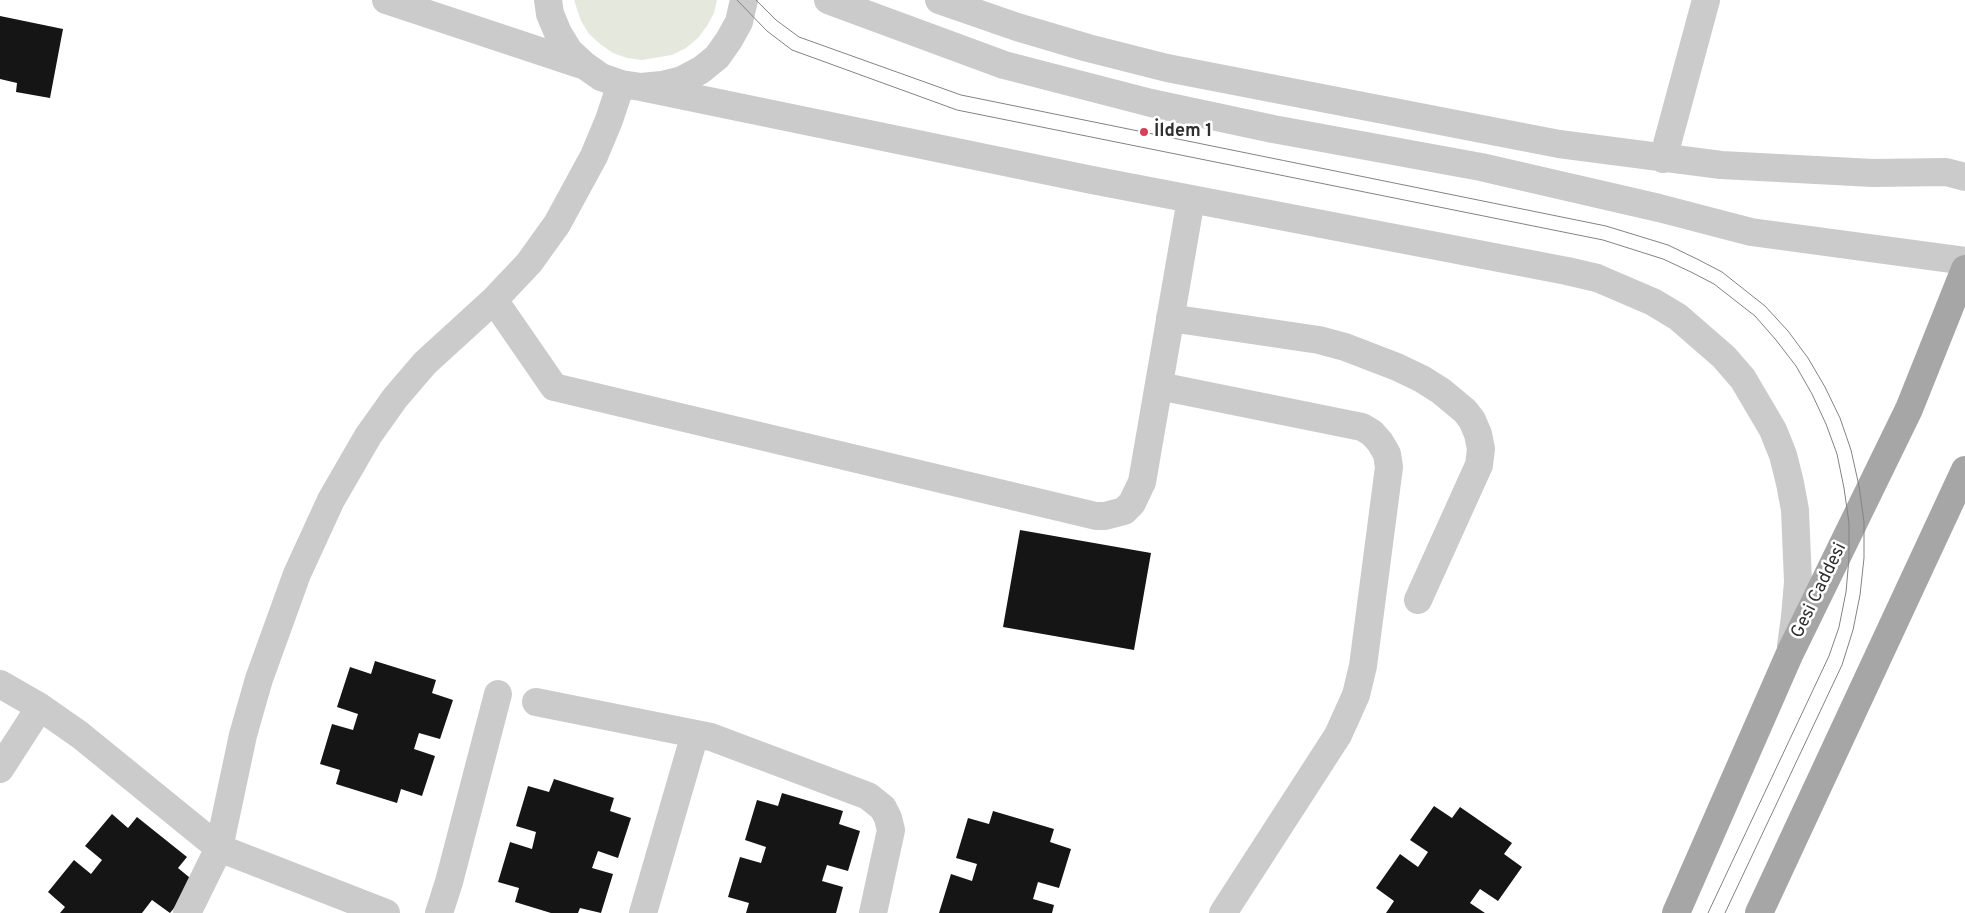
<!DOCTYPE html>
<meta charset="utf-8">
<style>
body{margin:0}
canvas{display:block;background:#fff}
</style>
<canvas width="1965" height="913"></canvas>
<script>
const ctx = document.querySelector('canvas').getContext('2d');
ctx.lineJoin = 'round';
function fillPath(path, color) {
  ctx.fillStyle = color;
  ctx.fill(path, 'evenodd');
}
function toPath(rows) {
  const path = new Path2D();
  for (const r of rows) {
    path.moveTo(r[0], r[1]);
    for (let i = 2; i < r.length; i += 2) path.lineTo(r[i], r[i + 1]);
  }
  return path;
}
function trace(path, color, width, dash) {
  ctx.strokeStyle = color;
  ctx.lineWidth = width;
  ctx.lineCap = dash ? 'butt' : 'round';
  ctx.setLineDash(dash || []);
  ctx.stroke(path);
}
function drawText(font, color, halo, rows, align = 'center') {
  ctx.font = font + ' Overpass,sans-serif';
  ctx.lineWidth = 5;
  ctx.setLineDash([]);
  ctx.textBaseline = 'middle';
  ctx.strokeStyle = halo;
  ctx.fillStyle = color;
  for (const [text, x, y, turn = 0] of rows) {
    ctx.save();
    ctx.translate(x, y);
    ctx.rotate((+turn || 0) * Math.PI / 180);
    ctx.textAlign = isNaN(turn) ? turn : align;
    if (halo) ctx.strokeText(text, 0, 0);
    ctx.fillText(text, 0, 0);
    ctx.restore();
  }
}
fillPath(toPath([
 [574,0,717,0,714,13,707,26,698,38,686,48,672,55,642,60,627,58,613,53,600,44,589,34,581,21]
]), '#e5e9dd');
fillPath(toPath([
 [0,16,63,29,50,98,16,92,17,83,0,79],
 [1020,530,1151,553,1134,650,1003,627],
 [375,661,436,680,432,693,453,700,440,739,419,733,414,749,435,756,422,796,401,789,397,803,336,784,340,770,320,764,332,724,353,730,358,714,337,707,350,667,371,674],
 [554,779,614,798,610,811,631,818,618,858,598,851,592,868,613,874,601,913,580,908,578,913,551,913,515,902,519,888,498,882,510,842,532,849,536,832,516,826,528,786,549,792],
 [782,793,843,811,839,824,860,831,848,871,827,865,822,881,843,887,836,913,746,913,749,903,728,897,740,857,761,863,766,847,745,840,757,800,778,806],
 [1434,806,1452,818,1460,807,1512,843,1504,854,1522,867,1498,901,1480,889,1470,903,1485,913,1386,913,1394,901,1376,888,1400,854,1418,867,1428,852,1410,840],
 [993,811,1054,829,1050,842,1071,849,1059,888,1038,882,1033,899,1054,905,1052,913,939,913,951,874,972,881,977,864,956,858,968,818,989,824],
 [112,814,128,828,137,817,187,857,178,868,195,882,170,913,152,900,142,913,60,913,65,907,48,892,74,860,91,874,102,860,85,846]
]), '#151515');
trace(toPath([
 [386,0,582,65],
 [548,0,550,14,558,33,569,51,584,65,601,77,621,84,641,87,662,85,682,80,701,70,717,57,729,40,739,22,744,0],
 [828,0,1004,65,1151,103,1273,129,1481,167,1659,208,1751,232,1965,261],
 [939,0,1017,27,1088,48,1167,68,1559,144,1721,165,1873,173,1946,172,1965,177],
 [641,87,1092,180,1567,271,1597,278,1653,302,1678,317,1724,357,1743,379,1773,430,1783,455,1790,483,1795,510,1798,582,1795,617,1791,646],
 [1663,159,1706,0],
 [494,300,554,387,1096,516,1105,516,1124,511,1132,503,1142,482,1191,199],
 [1170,318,1319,340,1345,347,1397,367,1422,379,1441,391,1465,411,1472,420,1478,434,1481,449,1479,465,1418,600],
 [1159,386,1362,427,1372,433,1380,442,1387,454,1389,467,1363,666,1356,695,1338,735,1223,913],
 [0,684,40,707,80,735,219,848,386,913],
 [536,702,711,737,868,796,883,808,888,818,891,830,873,913],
 [0,769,40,707],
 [187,913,219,848,243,735,259,679,297,574,331,500,368,436,395,398,425,363,494,300,529,263,557,224,594,156,609,120,621,84],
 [439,913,449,882,498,694],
 [643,913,695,734]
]), '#cbcbcb', 28);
trace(toPath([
 [1676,913,1790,653,1909,409,1965,269],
 [1759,913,1965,470]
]), '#a6a6a6', 28);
trace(toPath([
 [737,0,767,31,792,50,957,110,1603,240,1663,259,1691,272,1714,284,1755,316,1776,340,1796,366,1812,394,1826,424,1837,454,1844,488,1849,523,1849,558,1846,592,1839,627,1829,656,1708,913],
 [756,0,776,20,799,37,961,95,1606,226,1668,245,1697,259,1722,272,1765,306,1788,331,1808,358,1825,387,1840,418,1851,450,1859,486,1864,522,1864,558,1860,595,1853,630,1842,665,1725,913]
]), '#838383', 1);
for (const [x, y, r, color] of [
 [1144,132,5,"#d2435a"]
]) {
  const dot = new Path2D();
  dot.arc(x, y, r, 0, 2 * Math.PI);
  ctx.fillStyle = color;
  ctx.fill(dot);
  trace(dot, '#fff', 2);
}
drawText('bold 18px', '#2e2e2e', '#fff', [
 ["İldem 1",1154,132]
], 'left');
drawText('18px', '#2e2e2e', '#fff', [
 ["Gesi Caddesi",1820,591,-64]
]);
</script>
